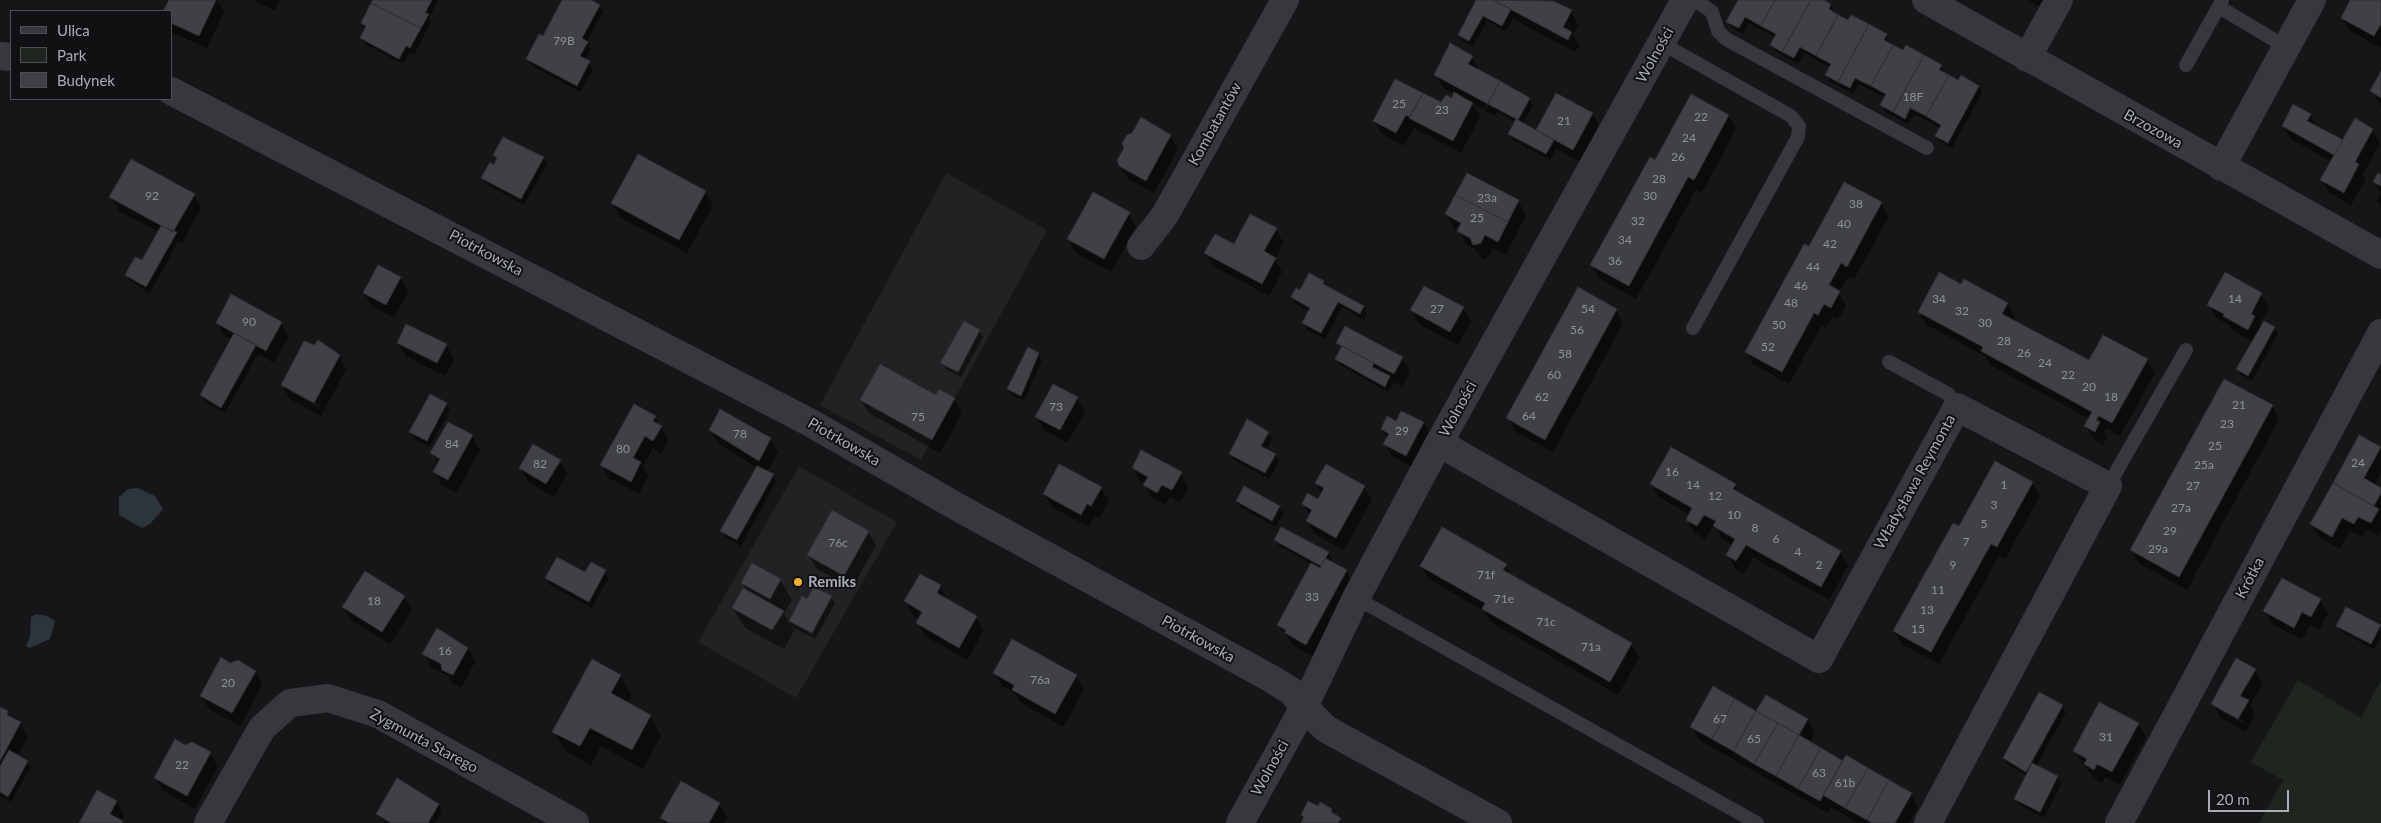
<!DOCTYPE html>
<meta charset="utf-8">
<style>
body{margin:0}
#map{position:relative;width:2381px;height:823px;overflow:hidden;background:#161618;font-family:Lato,sans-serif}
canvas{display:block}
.legend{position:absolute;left:10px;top:10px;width:162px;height:90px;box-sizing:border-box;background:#111113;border:1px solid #4d4f55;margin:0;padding:6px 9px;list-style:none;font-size:15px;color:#a8adb8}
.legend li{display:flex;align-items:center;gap:10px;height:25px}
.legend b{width:25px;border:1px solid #4d4f55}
.scale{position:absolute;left:2208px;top:790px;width:81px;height:22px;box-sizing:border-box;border:2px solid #a8adb8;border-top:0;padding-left:6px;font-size:15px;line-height:18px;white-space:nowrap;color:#a8adb8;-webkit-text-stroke:4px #111113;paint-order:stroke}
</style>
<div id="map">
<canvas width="2381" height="823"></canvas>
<ul class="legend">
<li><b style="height:6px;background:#37383d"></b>Ulica</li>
<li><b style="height:14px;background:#1e261f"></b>Park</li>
<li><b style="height:14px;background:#404145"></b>Budynek</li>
</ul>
<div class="scale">20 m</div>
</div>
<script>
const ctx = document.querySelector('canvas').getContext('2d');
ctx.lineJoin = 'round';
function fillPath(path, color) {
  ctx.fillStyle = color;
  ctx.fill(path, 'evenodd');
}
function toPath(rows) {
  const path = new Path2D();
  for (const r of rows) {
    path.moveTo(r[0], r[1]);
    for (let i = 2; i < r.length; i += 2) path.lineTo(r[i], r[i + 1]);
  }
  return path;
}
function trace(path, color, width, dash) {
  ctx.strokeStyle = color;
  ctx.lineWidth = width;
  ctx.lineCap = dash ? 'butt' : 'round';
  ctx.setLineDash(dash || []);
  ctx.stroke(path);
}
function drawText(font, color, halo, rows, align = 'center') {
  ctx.font = font + ' Lato,sans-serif';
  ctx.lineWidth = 4;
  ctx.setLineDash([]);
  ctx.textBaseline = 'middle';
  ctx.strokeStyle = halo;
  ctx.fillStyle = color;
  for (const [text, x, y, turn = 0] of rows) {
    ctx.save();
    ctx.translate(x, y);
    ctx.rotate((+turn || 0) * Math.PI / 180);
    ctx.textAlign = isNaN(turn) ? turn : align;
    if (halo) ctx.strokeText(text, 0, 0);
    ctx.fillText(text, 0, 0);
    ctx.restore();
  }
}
fillPath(toPath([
 [946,173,1047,230,921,460,820,405],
 [799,466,897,522,796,698,698,642]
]), '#222225');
fillPath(toPath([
 [2298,680,2361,718,2381,680,2381,823,2259,823,2283,780,2251,762]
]), '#1e261f');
fillPath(toPath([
 [138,488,155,496,163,509,150,524,142,528,119,515,119,497,128,489],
 [36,614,47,616,55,621,50,639,30,648,26,646,30,637,31,617]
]), '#2c353c');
fillPath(toPath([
 [170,0,217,0,224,12,207,48,171,32,171,11,165,11],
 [253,0,280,0,275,11],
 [374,0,438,0,429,18,431,22,414,54,410,52,403,64,365,44,361,38,366,29,362,23],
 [564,0,588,0,599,6,603,12,586,42,591,49,585,60,593,69,580,92,531,65,527,59,544,38],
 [1477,0,1548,0,1571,11,1578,25,1573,35,1579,46,1575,52,1513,19,1506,31,1487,21,1473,46,1463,41,1459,35],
 [1740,0,1821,0,1831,5,1834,13,1849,22,1886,35,1888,44,1904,52,1941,65,1943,74,1959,82,1979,86,1982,93,1952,148,1941,142,1937,136,1941,128,1914,114,1908,124,1885,112,1882,105,1886,98,1859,84,1853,94,1830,82,1827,75,1831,68,1804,53,1798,64,1775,51,1772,45,1776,38,1749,23,1743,34,1732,28,1728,21],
 [2028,0,2053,0,2047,10],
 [2352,0,2381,0,2381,48,2350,31,2342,18],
 [1472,57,1479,71,1529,99,1533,105,1522,124,1539,133,1537,130,1592,113,1600,127,1581,162,1556,149,1550,160,1513,140,1510,134,1516,122,1497,112,1495,116,1473,104,1480,117,1461,153,1414,128,1404,146,1382,134,1374,121,1452,100,1455,94,1443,88,1436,75],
 [1495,88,1498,88,1486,110,1484,109],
 [2381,74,2381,106,2371,91],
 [2310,115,2317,127,2343,142,2372,130,2380,143,2363,174,2366,179,2351,205,2329,193,2322,180,2332,162,2291,139,2283,126],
 [1729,116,1736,129,1702,193,1696,190,1636,299,1599,278,1592,265,1655,161],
 [1133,134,1170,136,1178,149,1154,193,1128,179,1120,166],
 [495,155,543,158,547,164,524,205,486,184,482,177,494,166,497,160],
 [1468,174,1518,201,1526,215,1506,255,1493,248,1488,257,1484,259,1480,256,1476,250,1466,244,1459,230,1454,228,1446,214],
 [2381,176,2381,193,2374,182],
 [705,192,713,205,687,253,620,217,613,203],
 [2381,194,2381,207,2377,201],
 [194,195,201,208,182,244,178,242,150,293,130,281,126,275,142,262,159,232,119,211,111,197],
 [1881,203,1889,216,1854,279,1849,276,1839,293,1846,306,1838,320,1832,317,1826,328,1822,325,1789,384,1754,365,1746,352],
 [1129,213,1136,227,1111,272,1076,253,1068,239],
 [1276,229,1283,242,1275,259,1282,272,1269,296,1213,266,1206,253,1234,246],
 [2225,274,2261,294,2269,308,2259,325,2261,328,2274,328,2278,334,2252,381,2241,375,2237,369,2253,342,2232,330,2229,325,2217,318,2209,305],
 [400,278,408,291,394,318,372,306,364,293],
 [1324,282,1326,287,1364,307,1367,313,1364,320,1342,307,1325,339,1307,330,1303,323,1310,311,1296,304,1292,297],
 [1962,285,2007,304,2015,317,2013,321,2090,362,2147,360,2155,373,2120,436,2106,428,2104,432,2107,437,2103,445,2093,439,2086,426,2090,419,1990,365,1985,356,1927,325,1919,312],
 [1463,308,1471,322,1458,345,1419,324,1412,310],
 [1616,310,1623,324,1553,452,1516,432,1508,418],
 [217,323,281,323,289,336,274,363,258,354,225,413,205,402,201,395,232,340,225,336],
 [979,331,983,337,961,377,946,369,942,362],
 [398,343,446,345,454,359,445,376,406,356],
 [1338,343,1402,358,1410,371,1402,387,1394,382,1388,392,1340,365,1337,359,1342,350],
 [1038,354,1042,360,1024,401,1012,395,1008,389],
 [339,356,346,370,321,416,290,399,282,385],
 [292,390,320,405,319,407,292,393],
 [936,396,954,399,962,413,940,453,869,413,861,400],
 [1077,398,1085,412,1067,443,1044,430,1036,417],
 [446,404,450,410,430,447,414,439,411,432],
 [2272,406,2279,419,2187,590,2139,563,2132,550],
 [1402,413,1424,423,1431,436,1414,468,1393,457,1385,444,1388,439,1382,429,1396,422],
 [655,417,668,440,661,454,653,448,643,467,648,476,639,494,609,478,602,465],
 [710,430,770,439,778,452,767,472,773,475,776,482,741,546,725,537,721,531,757,468,718,443],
 [1268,432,1272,439,1266,450,1275,454,1279,461,1269,479,1234,460,1230,454],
 [472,436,480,450,456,493,442,485,435,472,439,465,432,453],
 [2360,437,2381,450,2381,474,2374,486,2381,490,2381,531,2378,536,2366,529,2362,537,2350,531,2340,549,2319,537,2311,524],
 [560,461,567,474,554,497,528,482,521,468],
 [1133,468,1181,473,1188,487,1180,503,1170,497,1165,505,1152,498,1145,484,1141,482],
 [1316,483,1364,487,1372,500,1344,550,1315,534,1307,521,1310,516,1303,504,1319,501,1322,494],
 [2032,483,2040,496,2005,559,1999,556,1939,664,1902,644,1894,631],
 [1651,484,1735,485,1741,495,1840,552,1848,566,1829,600,1753,557,1744,574,1735,568,1727,555,1733,545,1722,539,1717,530,1712,527,1705,539,1695,533,1687,520,1690,515,1659,497],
 [1101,488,1109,501,1099,519,1095,516,1089,527,1052,507,1044,494],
 [1237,501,1279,507,1283,513,1276,527,1241,508],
 [868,532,876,545,852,588,816,568,809,555],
 [1275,540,1328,553,1332,559,1330,562,1346,571,1354,584,1314,657,1294,646,1279,625,1312,564,1279,546],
 [1506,565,1512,577,1631,644,1639,658,1618,695,1491,622,1484,611,1429,579,1421,566],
 [605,571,609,577,592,608,550,585,547,578],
 [2282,579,2320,600,2328,614,2319,630,2310,625,2302,640,2272,624,2265,611],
 [780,580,792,600,784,613,789,623,803,598,808,601,831,597,835,603,815,639,791,626,794,631,784,649,745,628,733,608,748,592,742,583],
 [940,586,947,599,976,617,984,630,967,660,925,636,918,623,920,619,913,615,906,601],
 [404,597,412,610,390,644,351,620,344,607],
 [2337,626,2380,626,2381,637,2374,649,2341,632],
 [468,648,475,662,461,688,452,683,448,676,431,667,424,654],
 [2255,670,2263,683,2250,705,2255,715,2246,732,2220,717,2213,704],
 [2222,709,2244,721,2243,723,2222,712],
 [255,671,262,685,240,726,209,709,201,696],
 [995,673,1076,676,1084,690,1063,727,1021,703,1015,693,1002,686],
 [620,676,631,695,627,704,650,716,661,736,643,769,601,746,591,765,565,751,554,732],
 [2062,706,2066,712,2036,766,2057,777,2061,784,2044,818,2019,805,2015,799,2027,776,2008,765,2004,758],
 [0,708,20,723,28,737,17,756,27,762,30,768,11,802,0,796],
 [1757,713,1807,720,1815,733,1810,743,1843,762,1911,794,1918,807,1909,823,1858,823,1831,807,1828,813,1699,740,1692,727],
 [2138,724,2146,737,2120,785,2105,777,2102,783,2093,777,2074,751],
 [185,746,210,753,218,767,195,809,163,791,155,778],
 [97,792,117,802,124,816,122,823,80,823],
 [719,804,727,817,724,823,665,823,662,818],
 [439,805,442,811,435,823,385,823,377,814]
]), '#0007');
const building = toPath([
 [169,0,216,0,199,36,171,23,171,11,163,11,169,0],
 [373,0,432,0,425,13,429,14,421,28,371,3,373,0],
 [562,0,591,0,600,5,582,38,588,42,580,56,590,61,577,86,526,59,539,34,543,36,562,0],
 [1476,0,1493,0,1511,9,1502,26,1483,16,1469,41,1458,35,1476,0],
 [1493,0,1553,1,1572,10,1563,27,1572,32,1568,40,1493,0],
 [1738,0,1775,0,1761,26,1745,17,1739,28,1726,22,1738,0],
 [1775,0,1811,0,1782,52,1770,45,1776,34,1761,26,1775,0],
 [1811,0,1824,0,1831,4,1829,9,1838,15,1816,56,1800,47,1794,58,1782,52,1811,0],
 [2350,0,2381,0,2381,24,2374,36,2341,18,2350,0],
 [371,3,421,28,410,48,406,46,399,59,360,38,366,26,361,23,371,3],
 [1838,15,1848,20,1851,15,1869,24,1838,82,1825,75,1831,64,1816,56,1838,15],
 [1869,24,1887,34,1884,40,1893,45,1871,86,1855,78,1850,88,1838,82,1869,24],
 [1450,43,1473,56,1468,64,1500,81,1488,104,1434,75,1450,43],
 [1893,45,1903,50,1906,45,1924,55,1893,112,1880,105,1886,94,1871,86,1893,45],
 [1924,55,1942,65,1939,70,1949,75,1926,116,1910,108,1905,119,1893,112,1924,55],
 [2381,71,2381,98,2370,91,2381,71],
 [1949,75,1958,80,1961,75,1979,86,1948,143,1935,136,1941,125,1926,116,1949,75],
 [1395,79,1423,93,1410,117,1406,115,1396,133,1373,121,1395,79],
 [1500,81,1530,98,1518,120,1488,104,1500,81],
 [1454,92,1473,103,1453,141,1409,118,1423,93,1441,102,1446,95,1452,98,1454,92],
 [1556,93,1593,113,1573,150,1536,130,1556,93],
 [1691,94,1729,115,1694,180,1688,177,1629,286,1590,265,1650,157,1655,160,1691,94],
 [2293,104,2311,114,2307,121,2343,140,2334,155,2282,126,2293,104],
 [1141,117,1171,135,1146,181,1119,166,1117,160,1124,148,1122,143,1127,135,1132,133,1141,117],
 [2355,118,2373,129,2355,162,2359,164,2344,193,2320,180,2355,118],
 [1516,119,1554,140,1546,154,1508,134,1516,119],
 [503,137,544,157,521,199,481,178,490,162,494,165,497,158,493,155,503,137],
 [638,154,706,191,679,240,611,203,638,154],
 [131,159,195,194,173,232,109,197,131,159],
 [1467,173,1519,200,1508,222,1455,195,1467,173],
 [2378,173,2381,175,2381,186,2373,182,2378,173],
 [1844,182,1882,202,1847,267,1841,263,1829,285,1840,291,1831,308,1824,304,1818,315,1814,313,1782,372,1745,352,1804,244,1809,246,1844,182],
 [1093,192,1130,212,1104,259,1067,239,1093,192],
 [1455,195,1508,222,1498,242,1485,235,1481,243,1473,245,1470,238,1457,231,1461,223,1445,214,1455,195],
 [1250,214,1277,228,1264,251,1276,258,1262,284,1204,253,1215,234,1234,244,1250,214],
 [161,226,177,232,146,287,125,275,135,257,142,260,161,226],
 [378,265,401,277,386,305,363,293,378,265],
 [1939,272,1961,284,1964,279,2008,303,2002,314,2089,360,2103,335,2148,359,2112,423,2099,416,2096,420,2100,422,2095,432,2084,426,2092,412,1981,351,1983,347,1918,312,1939,272],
 [2225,272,2262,293,2251,314,2255,316,2248,330,2223,316,2224,314,2207,305,2225,272],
 [1309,273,1324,281,1323,284,1364,306,1360,314,1338,302,1321,333,1302,323,1310,308,1291,297,1296,288,1300,290,1309,273],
 [1424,286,1464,307,1450,332,1410,310,1424,286],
 [1578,287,1617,309,1545,440,1506,418,1578,287],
 [231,294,282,322,266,351,216,323,231,294],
 [964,321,980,330,958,372,940,363,964,321],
 [2264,321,2275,327,2248,376,2236,369,2264,321],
 [406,324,447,344,437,363,397,343,406,324],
 [1345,326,1403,357,1394,374,1336,343,1345,326],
 [234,333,256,345,221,408,200,395,234,333],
 [318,340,340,355,314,403,281,385,304,341,314,345,318,340],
 [1342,346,1374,363,1372,367,1390,376,1385,387,1335,359,1342,346],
 [1028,347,1039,353,1021,396,1007,389,1028,347],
 [880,364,936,395,939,389,955,398,932,440,860,400,880,364],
 [2224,379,2273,405,2179,577,2130,550,2224,379],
 [1053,384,1078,397,1060,430,1035,417,1053,384],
 [430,394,447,403,427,441,409,432,430,394],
 [634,404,656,416,653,421,662,426,653,441,645,436,633,458,641,462,631,482,600,465,634,404],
 [720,409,771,438,759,461,709,430,720,409],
 [1401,411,1424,422,1406,456,1383,444,1389,434,1381,429,1387,416,1396,421,1401,411],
 [1247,419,1269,432,1261,446,1276,454,1265,473,1229,454,1247,419],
 [448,422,473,435,448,480,433,472,440,459,430,453,448,422],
 [2359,435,2381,447,2364,478,2381,488,2381,493,2374,506,2333,483,2359,435],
 [533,444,561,460,546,484,519,468,533,444],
 [1671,447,1736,484,1733,489,1841,551,1821,587,1746,545,1736,561,1726,555,1735,539,1713,526,1716,521,1704,515,1697,526,1686,520,1692,508,1650,484,1671,447],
 [1141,450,1182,472,1172,490,1162,485,1157,493,1143,485,1148,477,1132,468,1141,450],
 [1995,461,2033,482,1997,547,1991,544,1931,652,1893,631,1953,523,1959,526,1995,461],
 [1059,464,1102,487,1091,506,1087,504,1081,515,1043,494,1059,464],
 [1326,464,1365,486,1336,538,1306,521,1312,510,1302,504,1307,493,1318,499,1324,488,1315,483,1326,464],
 [757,466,774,474,737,540,720,531,757,466],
 [2333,483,2379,509,2371,523,2358,517,2354,524,2342,518,2332,537,2310,524,2333,483],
 [1244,486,1280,506,1272,521,1236,501,1244,486],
 [832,510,869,531,844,576,807,555,832,510],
 [1281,527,1329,552,1321,566,1274,540,1281,527],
 [1442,527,1507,564,1503,570,1632,643,1610,682,1482,609,1485,603,1420,566,1442,527],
 [557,557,585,572,591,562,606,570,589,602,545,578,557,557],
 [1325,558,1347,570,1306,645,1285,633,1286,630,1277,625,1311,563,1320,568,1325,558],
 [752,563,781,579,770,599,741,583,752,563],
 [365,571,405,596,382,632,342,607,365,571],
 [920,574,941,585,937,593,977,616,959,648,916,623,922,612,904,601,920,574],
 [2282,578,2321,599,2311,617,2302,612,2294,628,2263,611,2282,578],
 [814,587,832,596,812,633,789,621,802,596,807,599,814,587],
 [743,588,784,611,772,630,732,608,743,588],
 [2346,607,2381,625,2371,644,2336,626,2346,607],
 [437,628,468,648,453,675,442,670,441,664,422,654,437,628],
 [1012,639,1077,675,1055,714,1012,690,1014,685,993,673,1012,639],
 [221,657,230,663,238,660,256,671,232,713,200,696,221,657],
 [2236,658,2256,669,2240,696,2249,700,2238,719,2211,704,2236,658],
 [592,659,621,675,611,693,651,715,632,750,590,728,580,746,552,732,592,659],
 [1713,686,1735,699,1712,739,1690,727,1713,686],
 [2039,692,2063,705,2026,772,2003,758,2039,692],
 [1766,695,1808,719,1799,735,1756,711,1766,695],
 [1735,699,1756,711,1733,751,1712,739,1735,699],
 [2099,702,2139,723,2112,772,2097,764,2094,770,2084,764,2087,759,2073,751,2099,702],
 [0,707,8,711,7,715,21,722,0,761,0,707],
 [1756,711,1778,723,1754,764,1733,751,1756,711],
 [1778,723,1799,735,1776,776,1754,764,1778,723],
 [1799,735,1821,748,1798,789,1776,776,1799,735],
 [175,739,185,745,192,742,211,752,187,796,154,778,175,739],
 [1821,748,1843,761,1820,801,1798,789,1821,748],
 [9,750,28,761,8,797,0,792,0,766,9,750],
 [1846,755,1868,768,1845,808,1823,795,1846,755],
 [2032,763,2058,776,2040,812,2014,799,2032,763],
 [1868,768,1889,780,1867,820,1845,808,1868,768],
 [397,778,439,804,428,823,391,823,376,814,397,778],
 [1889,780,1912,793,1895,823,1872,823,1867,820,1889,780],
 [681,781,720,803,709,823,670,823,660,818,681,781],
 [97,790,117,801,110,814,123,821,122,823,79,823,97,790],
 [1308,801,1318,806,1320,802,1332,809,1331,812,1341,818,1338,823,1301,823,1304,817,1301,815,1308,801]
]);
fillPath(building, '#404145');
trace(building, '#303034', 1);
trace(toPath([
 [1695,0,1712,12,1718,31,1726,39,1927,148],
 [2219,7,2286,47],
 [1661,43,1791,116,1799,126,1798,137,1693,328],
 [2186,65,2222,1],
 [1889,362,1948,394,1957,407],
 [2108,486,2186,350],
 [1356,598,1757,823]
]), '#37383d', 14);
trace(toPath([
 [1926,0,2381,255],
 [0,56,11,57],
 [2027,58,2059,0],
 [171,91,809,422,961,509,1270,678,1291,691,1304,707,1356,598,1439,443,1685,0],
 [2221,167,2312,0],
 [1141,246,1165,215,1285,0],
 [1439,443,1819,659,1957,407,2108,486,1928,823],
 [208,823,262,728,290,703,328,698,378,714,575,823]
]), '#37383d', 28);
trace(toPath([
 [1240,823,1304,707,1326,729,1498,823],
 [2119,823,2381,333]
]), '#37383d', 28);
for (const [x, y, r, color] of [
 [798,582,5,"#f2b134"]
]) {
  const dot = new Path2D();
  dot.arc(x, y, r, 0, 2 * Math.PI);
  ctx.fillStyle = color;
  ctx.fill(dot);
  trace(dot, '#111113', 2);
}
drawText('12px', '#8e929b', null, [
 ["79B",564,41],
 ["18F",1913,97],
 ["25",1399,104],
 ["23",1442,110],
 ["22",1701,117],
 ["21",1564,121],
 ["24",1689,138],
 ["26",1678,157],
 ["28",1659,179],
 ["92",152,196],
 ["30",1650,196],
 ["23a",1487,198],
 ["38",1856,204],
 ["25",1477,218],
 ["32",1638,221],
 ["40",1844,224],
 ["34",1625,240],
 ["42",1830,244],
 ["36",1615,261],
 ["44",1813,267],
 ["46",1801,286],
 ["34",1939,299],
 ["14",2235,299],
 ["48",1791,303],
 ["27",1437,309],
 ["54",1588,309],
 ["32",1962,311],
 ["90",249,322],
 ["30",1985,323],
 ["50",1779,325],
 ["56",1577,330],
 ["28",2004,341],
 ["52",1768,347],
 ["26",2024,353],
 ["58",1565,354],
 ["24",2045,363],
 ["60",1554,375],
 ["22",2068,375],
 ["20",2089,387],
 ["62",1542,397],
 ["18",2111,397],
 ["21",2239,405],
 ["73",1056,407],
 ["64",1529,416],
 ["75",918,417],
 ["23",2227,424],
 ["29",1402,431],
 ["78",740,434],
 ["84",452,444],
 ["25",2215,446],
 ["80",623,449],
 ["24",2358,463],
 ["82",540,464],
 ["25a",2204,465],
 ["16",1672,472],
 ["14",1693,485],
 ["1",2004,485],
 ["27",2193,486],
 ["12",1715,496],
 ["3",1994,505],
 ["27a",2181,508],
 ["10",1734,515],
 ["5",1984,524],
 ["8",1755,528],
 ["29",2170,531],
 ["6",1776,539],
 ["7",1966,542],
 ["76c",838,543],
 ["29a",2158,549],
 ["4",1798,552],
 ["2",1819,565],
 ["9",1953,565],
 ["71f",1486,575],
 ["11",1938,590],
 ["33",1312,597],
 ["71e",1504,599],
 ["18",374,601],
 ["13",1927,610],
 ["71c",1546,622],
 ["15",1918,629],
 ["71a",1591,647],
 ["16",445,651],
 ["76a",1040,680],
 ["20",228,683],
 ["67",1720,719],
 ["31",2106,737],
 ["65",1754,739],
 ["22",182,765],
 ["63",1819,773],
 ["61b",1845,783]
]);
drawText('15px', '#a8adb8', '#111113', [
 ["Wolności",1655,55,-61],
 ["Kombatantów",1215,124,-61],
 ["Brzozowa",2153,129,29],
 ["Piotrkowska",486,253,28],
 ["Wolności",1458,409,-61],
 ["Piotrkowska",844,442,30],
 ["Władysława Reymonta",1915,482,-61],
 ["Krótka",2250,578,-62],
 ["Piotrkowska",1198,639,29],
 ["Zygmunta Starego",424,741,28],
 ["Wolności",1270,768,-61]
]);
drawText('bold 15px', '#a8adb8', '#111113', [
 ["Remiks",808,582]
], 'left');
</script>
